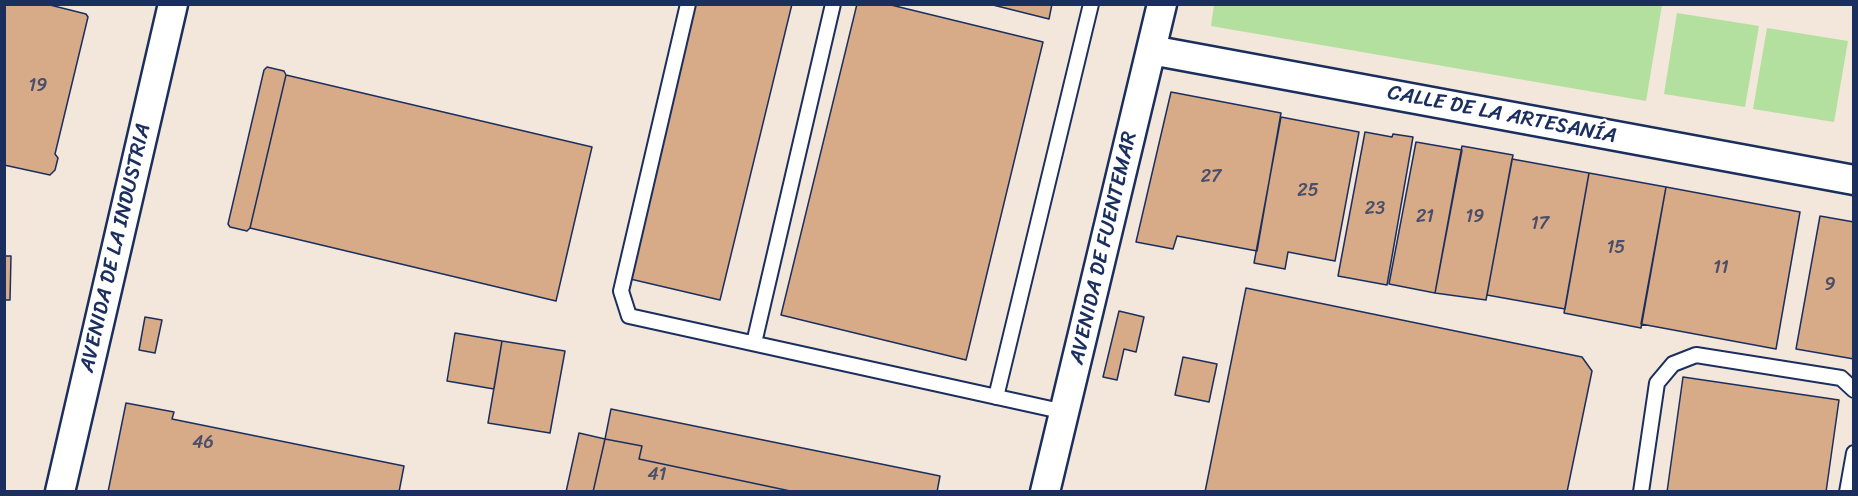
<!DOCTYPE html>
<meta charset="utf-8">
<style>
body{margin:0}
#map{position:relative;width:1858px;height:496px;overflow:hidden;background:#fff;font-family:Sriracha,sans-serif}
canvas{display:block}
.frame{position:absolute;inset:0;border:6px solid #1b2f5e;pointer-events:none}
</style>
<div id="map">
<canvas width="1858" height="496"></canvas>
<div class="frame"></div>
</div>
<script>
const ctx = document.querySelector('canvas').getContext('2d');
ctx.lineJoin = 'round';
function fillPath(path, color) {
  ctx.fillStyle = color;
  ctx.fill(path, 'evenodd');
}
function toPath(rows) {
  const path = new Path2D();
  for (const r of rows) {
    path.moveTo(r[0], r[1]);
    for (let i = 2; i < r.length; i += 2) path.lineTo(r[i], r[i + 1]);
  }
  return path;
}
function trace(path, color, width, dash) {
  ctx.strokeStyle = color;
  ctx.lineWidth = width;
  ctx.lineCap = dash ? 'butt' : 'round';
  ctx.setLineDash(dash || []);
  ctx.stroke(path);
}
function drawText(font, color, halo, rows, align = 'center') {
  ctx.font = font + ' Sriracha,sans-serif';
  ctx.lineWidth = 5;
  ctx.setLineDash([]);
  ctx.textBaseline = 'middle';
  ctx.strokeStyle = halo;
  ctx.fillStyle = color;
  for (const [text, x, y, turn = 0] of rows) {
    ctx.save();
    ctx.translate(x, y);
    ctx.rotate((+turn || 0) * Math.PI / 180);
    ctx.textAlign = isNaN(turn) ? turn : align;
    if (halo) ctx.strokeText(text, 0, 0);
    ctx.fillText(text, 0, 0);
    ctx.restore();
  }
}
fillPath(toPath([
 [5,5,1853,5,1853,491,5,491]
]), '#f3e6db');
fillPath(toPath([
 [1214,5,1214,4,1662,5,1646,101,1211,26],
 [1677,13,1759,26,1745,107,1664,94],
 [1767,28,1848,41,1834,122,1753,109]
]), '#b3e09e');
const building = toPath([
 [4,4,46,4,86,14,88,17,55,154,58,158,55,170,50,175,4,165,4,4],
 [692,4,792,4,720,300,626,278,692,4],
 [857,4,887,4,1043,42,966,360,781,315,857,4],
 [989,4,1052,4,1049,19,989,4],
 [267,67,284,71,286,75,250,228,247,231,230,227,228,224,264,70,267,67],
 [286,75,592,147,556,301,250,228,286,75],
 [1171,92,1281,113,1257,251,1177,236,1173,249,1136,242,1171,92],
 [1281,117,1359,132,1335,261,1288,252,1285,269,1254,263,1281,117],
 [1365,132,1392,137,1393,134,1413,137,1387,285,1338,276,1365,132],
 [1416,142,1462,150,1435,293,1389,284,1416,142],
 [1462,146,1513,155,1486,300,1435,293,1462,146],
 [1512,159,1589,173,1565,309,1487,295,1512,159],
 [1589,173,1666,187,1641,328,1564,313,1589,173],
 [1666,187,1800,212,1776,349,1641,324,1666,187],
 [1820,216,1854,222,1854,359,1796,349,1820,216],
 [4,256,11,256,10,300,4,300,4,256],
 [1246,288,1582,357,1592,371,1567,492,1205,492,1246,288],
 [1119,311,1144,317,1136,352,1124,349,1117,380,1103,377,1119,311],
 [145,317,162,320,155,353,139,350,145,317],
 [455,333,502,341,494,389,447,381,455,333],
 [502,341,565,351,550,433,488,423,502,341],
 [1183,357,1217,364,1209,402,1175,395,1183,357],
 [1683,377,1839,400,1826,492,1667,492,1683,377],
 [126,403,174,412,172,419,404,466,399,492,108,492,126,403],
 [611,409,940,476,937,492,795,492,639,459,642,446,605,439,611,409],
 [579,433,605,439,593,492,566,492,579,433],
 [605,439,642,446,639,459,795,492,593,492,605,439]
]);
fillPath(building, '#d7ab88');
trace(building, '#1b2f5e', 1.5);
const lane = toPath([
 [688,4,621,291,629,316,1065,412],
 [754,343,833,4],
 [996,397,1091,4],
 [1641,492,1657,383,1673,364,1696,355,1841,378,1854,390],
 [1847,492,1854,453]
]);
const street = toPath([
 [1151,50,1854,180],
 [60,492,173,4],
 [1045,492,1162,4]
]);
trace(lane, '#1b2f5e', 18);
trace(street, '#1b2f5e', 33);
trace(lane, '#fff', 14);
trace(street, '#fff', 28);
drawText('18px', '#4a4e68', null, [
 ["19",38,86],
 ["27",1211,177],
 ["25",1308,191],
 ["23",1375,209],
 ["21",1425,217],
 ["19",1475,217],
 ["17",1540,224],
 ["15",1616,248],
 ["11",1721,268],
 ["9",1830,285],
 ["46",203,443],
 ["41",657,475]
]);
drawText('21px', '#1b2f5e', '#fff', [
 ["CALLE DE LA ARTESANÍA",1502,115,11],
 ["AVENIDA DE LA INDUSTRIA",116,248,-77],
 ["AVENIDA DE FUENTEMAR",1104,248,-77]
]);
</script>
